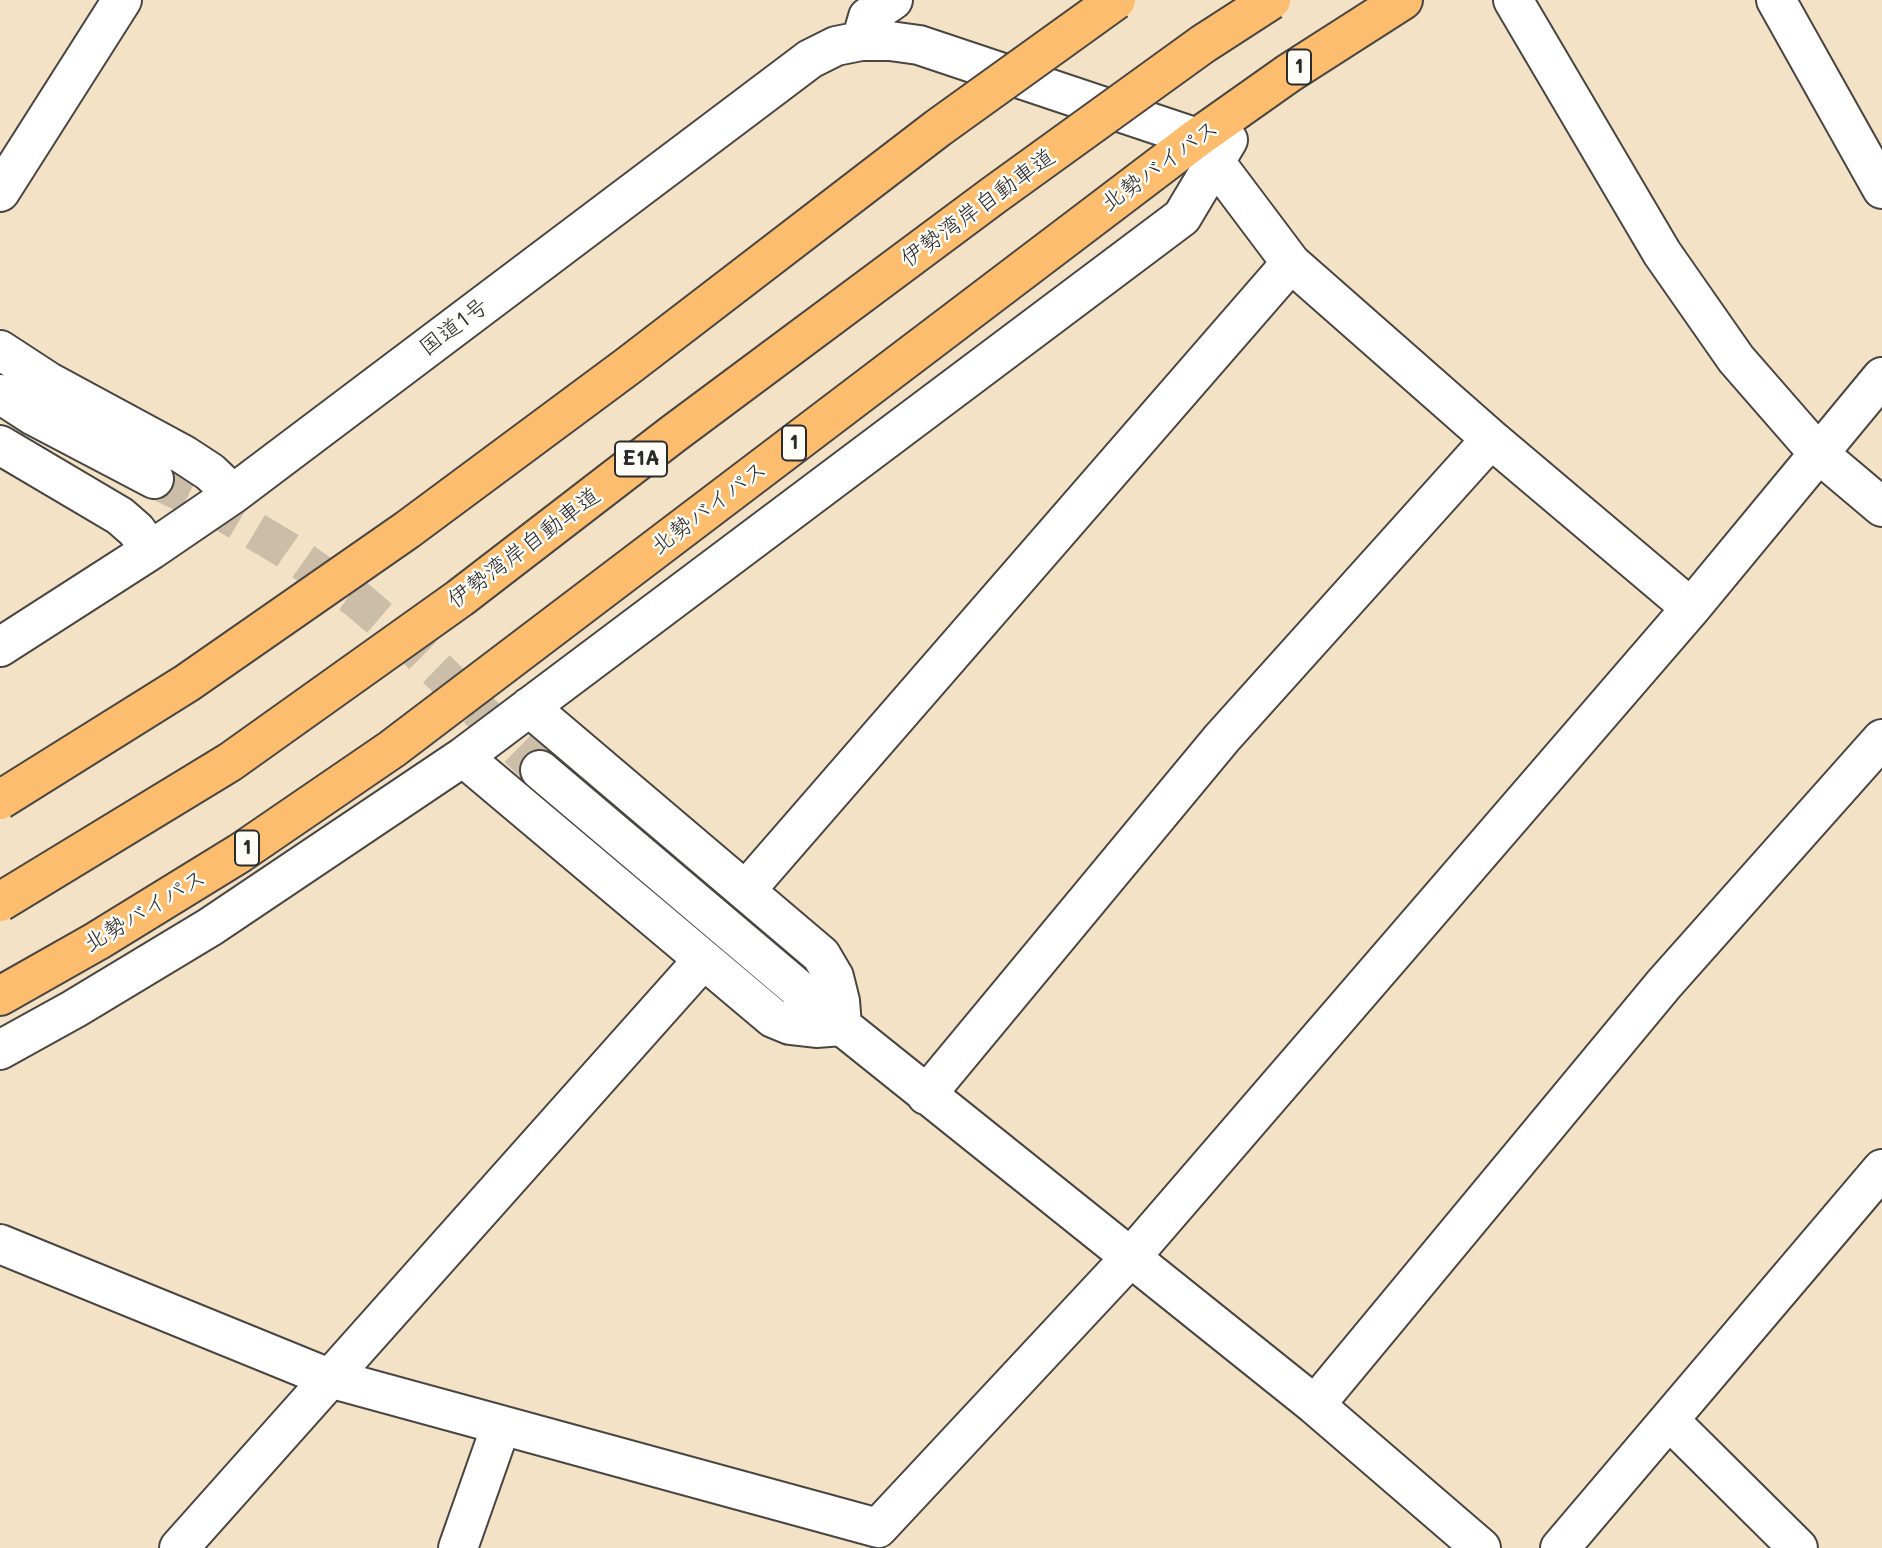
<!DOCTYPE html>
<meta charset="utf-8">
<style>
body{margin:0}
canvas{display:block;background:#f3e2c6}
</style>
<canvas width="1882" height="1548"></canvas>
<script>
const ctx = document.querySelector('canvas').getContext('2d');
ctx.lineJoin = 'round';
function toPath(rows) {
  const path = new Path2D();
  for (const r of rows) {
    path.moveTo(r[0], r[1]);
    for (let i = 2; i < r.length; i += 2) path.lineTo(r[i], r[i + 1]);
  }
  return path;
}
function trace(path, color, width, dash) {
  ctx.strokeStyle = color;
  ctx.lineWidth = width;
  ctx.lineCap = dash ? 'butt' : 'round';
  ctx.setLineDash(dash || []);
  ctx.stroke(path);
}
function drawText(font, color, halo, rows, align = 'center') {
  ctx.font = font + ' Mali,"Klee One",sans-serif';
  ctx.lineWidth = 5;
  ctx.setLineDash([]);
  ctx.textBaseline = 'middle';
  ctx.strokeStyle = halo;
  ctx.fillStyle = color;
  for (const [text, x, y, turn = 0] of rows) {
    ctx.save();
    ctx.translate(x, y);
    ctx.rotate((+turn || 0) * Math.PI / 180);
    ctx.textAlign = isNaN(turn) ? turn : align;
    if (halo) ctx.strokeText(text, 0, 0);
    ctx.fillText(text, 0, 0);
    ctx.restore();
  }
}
trace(toPath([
 [154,479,223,512,285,549,358,600,419,652,540,770]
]), '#cbbda7', 38, [38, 19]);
const minor = toPath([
 [1776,0,1882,189],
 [861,41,868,17,893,0],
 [0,192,122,0],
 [0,350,49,382,184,455,210,472,233,494],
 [0,394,34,416,154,479],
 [0,445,120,516,136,530,151,550],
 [1818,453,1882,507],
 [0,647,151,550,233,494,810,59,836,46,861,41,890,41,919,45,1197,138,1291,263,1491,439,1691,608],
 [529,707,821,955,834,977,840,1001,842,1026],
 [463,757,773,1018,790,1025,816,1028,842,1026],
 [540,770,842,1026,1315,1405,1481,1548],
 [746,890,1291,263],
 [0,1050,74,1009,210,927,463,757,1182,217,1228,140],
 [926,1095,1222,738,1491,439],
 [0,1244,329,1378,878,1528,1130,1258,1691,608,1882,377],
 [1315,1405,1664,984,1882,739],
 [1670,1421,1798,1548],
 [179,1548,703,960],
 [458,1548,501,1426]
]);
const tertiary = toPath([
 [1513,0,1662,253,1736,359,1818,453],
 [1560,1548,1882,1169]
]);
const trunk = toPath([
 [0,996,97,941,240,853,392,749,1197,138,1289,73,1403,0]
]);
trace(minor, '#494642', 42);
trace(tertiary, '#494642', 42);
trace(trunk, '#494642', 42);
trace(minor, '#fff', 38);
trace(tertiary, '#fff', 38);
trace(trunk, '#fcbd6e', 38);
const motorwayBridge = toPath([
 [0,800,187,683,407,530,628,366,938,128,1116,0],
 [0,902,230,762,460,598,673,434,994,195,1203,44,1271,0]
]);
trace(motorwayBridge, '#494642', 42, []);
trace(motorwayBridge, '#fcbd6e', 38);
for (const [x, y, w] of [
 [1299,67,24],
 [794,443,24],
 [641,459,52],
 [247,848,24]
]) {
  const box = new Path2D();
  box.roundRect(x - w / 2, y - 17.5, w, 35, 5);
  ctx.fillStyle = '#fdfcf7';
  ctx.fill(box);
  trace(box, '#2b2b2b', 2);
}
drawText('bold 21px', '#2b2b2b', null, [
 ["1",1299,67],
 ["1",794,443],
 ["E1A",641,459],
 ["1",247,848]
]);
drawText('23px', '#2b2b2b', '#fdfcf7', [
 ["北勢バイパス",1160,166,-36],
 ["伊勢湾岸自動車道",978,208,-36],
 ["国道1号",454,327,-37],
 ["北勢バイパス",709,508,-37],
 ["伊勢湾岸自動車道",524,548,-37],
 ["北勢バイパス",145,911,-31]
]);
</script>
